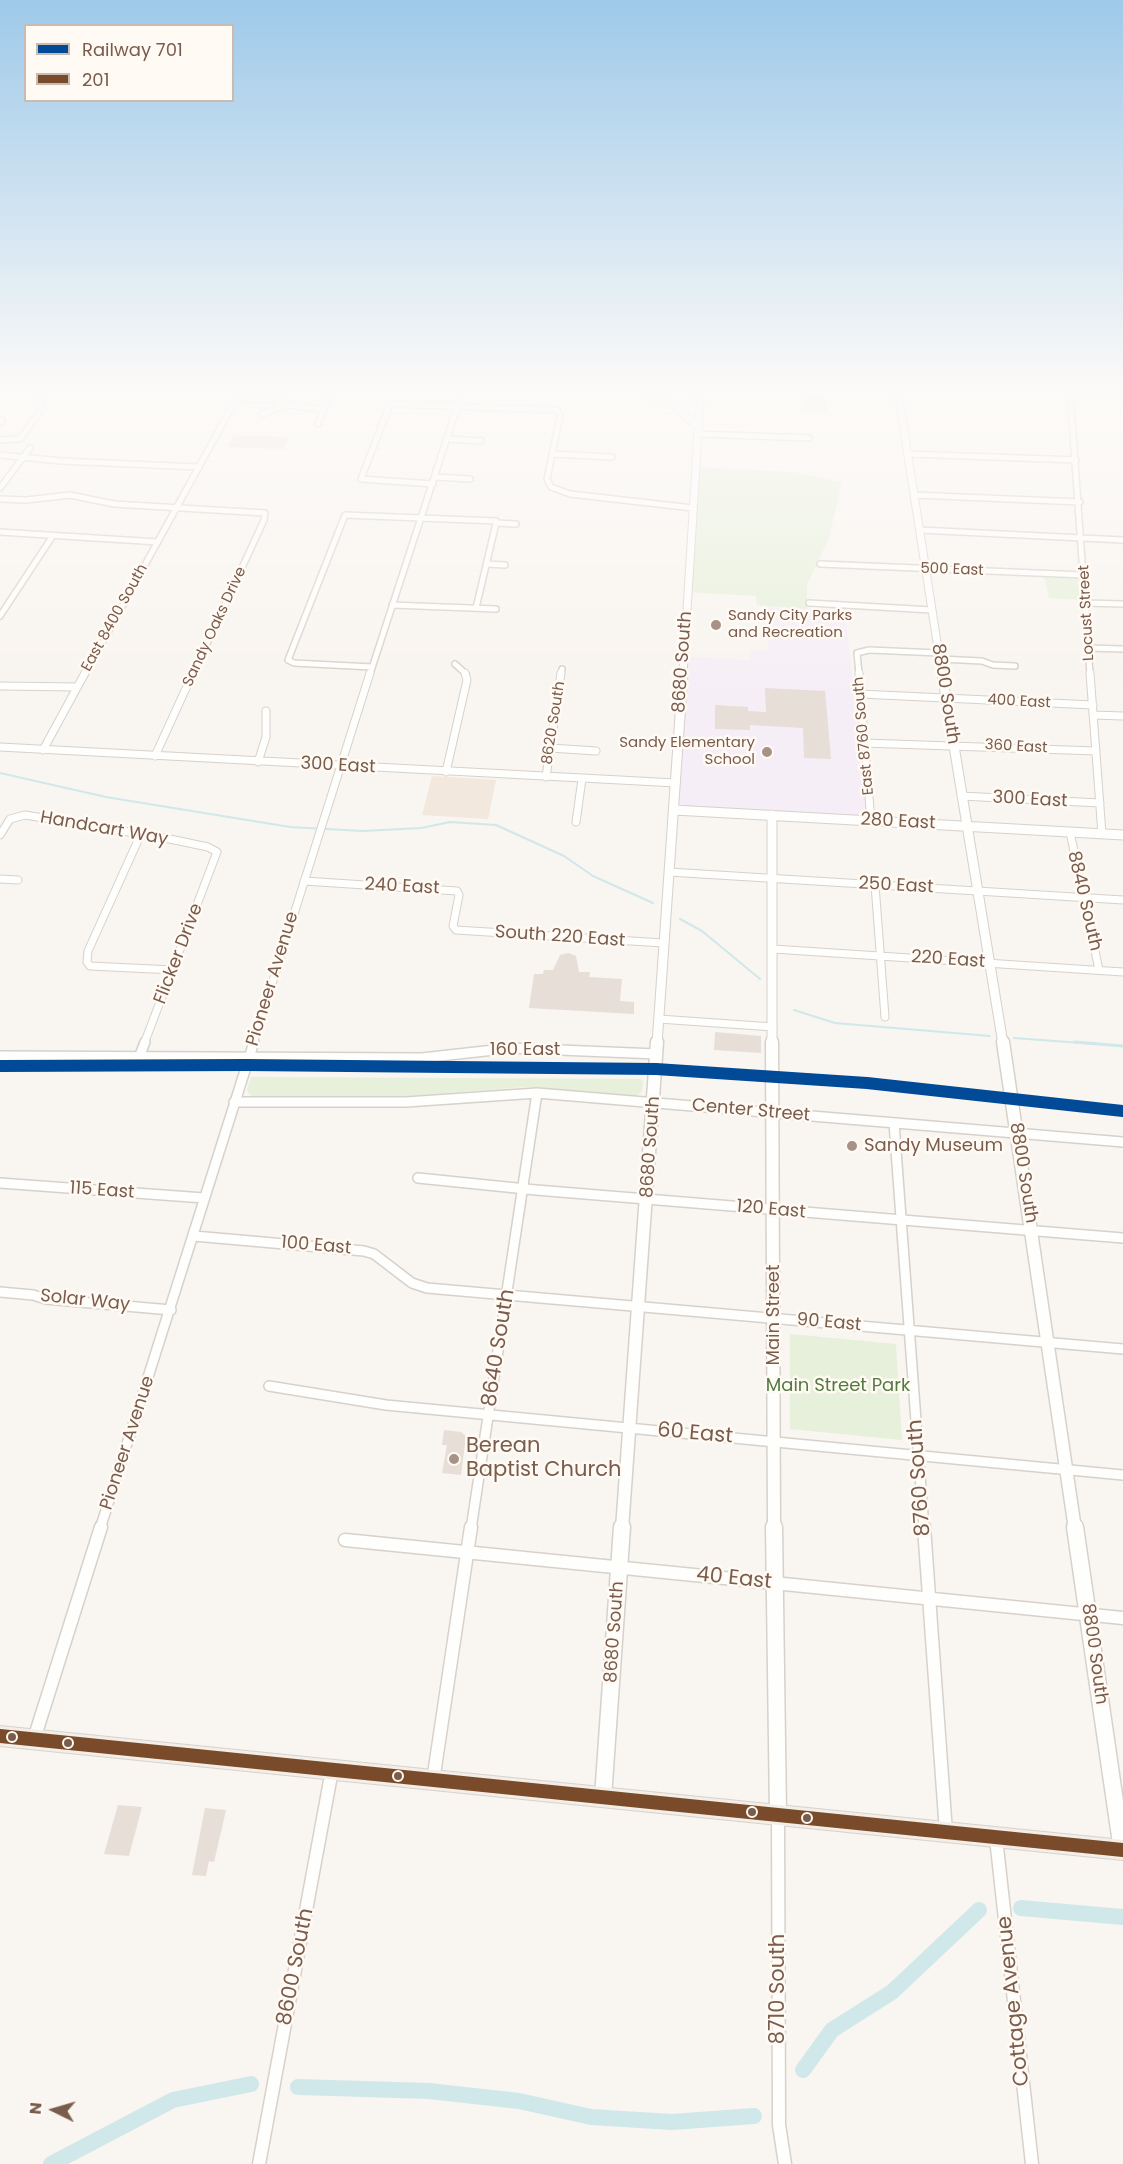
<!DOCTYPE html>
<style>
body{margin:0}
#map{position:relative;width:1123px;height:2164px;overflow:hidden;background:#f9f5f0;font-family:Poppins,sans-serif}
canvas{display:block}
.legend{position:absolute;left:24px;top:24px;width:210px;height:78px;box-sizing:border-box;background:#fffaf3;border:2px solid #cabbb1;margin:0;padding:8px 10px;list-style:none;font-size:18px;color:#7a5c4d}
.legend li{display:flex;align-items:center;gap:12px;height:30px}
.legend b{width:30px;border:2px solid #cabbb1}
.north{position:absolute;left:24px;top:2080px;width:60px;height:60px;-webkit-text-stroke:4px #fffaf3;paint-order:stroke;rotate:275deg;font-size:16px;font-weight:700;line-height:24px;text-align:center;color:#7a5c4d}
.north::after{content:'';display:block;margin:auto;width:21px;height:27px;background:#7a5c4d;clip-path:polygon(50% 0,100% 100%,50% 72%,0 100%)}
</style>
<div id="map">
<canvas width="1123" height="2164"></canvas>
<ul class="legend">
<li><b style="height:8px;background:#004a97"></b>Railway 701</li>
<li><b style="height:8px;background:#7a4b2a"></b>201</li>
</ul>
<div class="north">N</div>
</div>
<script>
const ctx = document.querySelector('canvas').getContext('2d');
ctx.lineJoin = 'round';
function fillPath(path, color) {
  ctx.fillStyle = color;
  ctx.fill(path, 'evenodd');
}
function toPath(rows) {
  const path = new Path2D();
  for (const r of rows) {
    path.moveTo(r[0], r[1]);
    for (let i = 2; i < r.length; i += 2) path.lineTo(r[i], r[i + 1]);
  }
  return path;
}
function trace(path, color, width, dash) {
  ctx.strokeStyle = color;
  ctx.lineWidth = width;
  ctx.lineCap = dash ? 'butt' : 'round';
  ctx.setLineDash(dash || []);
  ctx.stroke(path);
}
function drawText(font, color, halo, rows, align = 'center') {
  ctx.font = font + ' Poppins,sans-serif';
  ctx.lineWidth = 5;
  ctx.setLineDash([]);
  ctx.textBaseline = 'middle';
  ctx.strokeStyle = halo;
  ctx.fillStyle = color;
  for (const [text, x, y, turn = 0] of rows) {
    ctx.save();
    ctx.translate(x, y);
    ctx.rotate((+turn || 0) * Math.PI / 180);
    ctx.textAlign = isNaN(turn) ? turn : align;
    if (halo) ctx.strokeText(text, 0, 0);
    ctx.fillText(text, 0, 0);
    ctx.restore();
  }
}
fillPath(toPath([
 [432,776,496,780,488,819,422,815]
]), '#f2e8de');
fillPath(toPath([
 [767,606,845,610,869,821,670,806,680,656,750,660,750,650,768,651]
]), '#f6eef6');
fillPath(toPath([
 [692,467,795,472,842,482,829,538,807,585,807,609,757,605,756,596,684,592],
 [1044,577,1078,578,1080,600,1049,598],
 [251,1077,641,1079,643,1082,642,1091,637,1096,526,1087,411,1096,257,1097,250,1095,247,1090],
 [790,1334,896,1344,902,1440,790,1429]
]), '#e7f0db');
trace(toPath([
 [0,773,106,797,290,827,363,831,421,828,450,822,496,825,564,856,593,876,653,903],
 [680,919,702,931,760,979],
 [794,1010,835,1023,990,1036],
 [1014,1038,1095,1044]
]), '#d0e8ea', 2);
trace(toPath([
 [1075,1042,1123,1046]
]), '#d0e8ea', 3);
trace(toPath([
 [1021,1908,1123,1917],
 [803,2070,832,2030,892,1992,979,1910],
 [298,2087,429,2091,519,2101,591,2117,672,2122,754,2116],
 [51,2164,173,2100,251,2084]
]), '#d0e8ea', 16);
fillPath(toPath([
 [803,396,826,397,827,412,804,411],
 [234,435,289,437,283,449,228,447],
 [765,688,825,691,831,759,804,758,803,728,750,725,750,730,715,729,715,705,748,707,748,711,766,712],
 [568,953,576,956,579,972,590,972,589,977,622,979,620,1001,634,1002,634,1014,529,1008,534,974,543,974,544,970,553,970,560,955],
 [715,1032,761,1036,761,1053,714,1050],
 [444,1430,461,1432,466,1436,461,1475,442,1473,447,1445,442,1445],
 [118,1805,142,1807,129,1856,104,1854],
 [205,1808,226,1810,214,1862,209,1861,206,1876,192,1875]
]), '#e6ded7');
const minorFar3 = toPath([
 [280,392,276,400,285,405,325,409],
 [1070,392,1090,674],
 [236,398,276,400],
 [262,414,285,405],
 [0,423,2,420],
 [318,424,331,392],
 [698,434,809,438],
 [447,439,481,441],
 [0,440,20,439,43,407,35,392],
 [552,454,612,457],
 [908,454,1076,460],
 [0,455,61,461,198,467],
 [435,477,470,479],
 [433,484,361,479,390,404,557,410,560,416,547,479,551,487,570,494,693,508],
 [0,488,30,448],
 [914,495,1080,502],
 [0,499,26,500,70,495,114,504,265,513,264,520,193,674],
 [920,530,1123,540],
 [0,532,158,542],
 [486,564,505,565],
 [820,564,1084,575],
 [809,603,932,610],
 [1086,603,1123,604],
 [392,605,496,609],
 [476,608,496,523],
 [0,616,52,537],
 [1088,648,1123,649],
 [940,659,982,661,993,665,1015,666],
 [455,664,466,674],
 [372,667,294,663,288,660,345,515,496,521,496,523,516,524],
 [85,674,240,392],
 [370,674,462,392],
 [561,674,562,669],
 [859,674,857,653,869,650,939,653]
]);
const minorFar2 = toPath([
 [859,673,871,821],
 [1090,673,1102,834],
 [0,686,77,687],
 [860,694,1093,705],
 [1093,715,1123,716],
 [864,743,1096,751],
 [0,747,676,783],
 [550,748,596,751],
 [43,750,85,673],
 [155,756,193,673],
 [258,762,266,737,266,711],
 [446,772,467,680,465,673],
 [546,777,561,673],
 [961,796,1100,803],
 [576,822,582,779],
 [1070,832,1099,970],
 [0,835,10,819,25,815,165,838,208,847,217,852,144,1044],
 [140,836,88,951,87,962,90,966,173,970],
 [669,872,1123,900],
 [0,879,18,880],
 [304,881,457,891,459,895,453,926,456,930,663,943],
 [875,885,885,1017],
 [773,949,1123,972],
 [659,1019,773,1027],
 [253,1044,370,673]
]);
const minorFar1 = toPath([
 [140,1055,145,1042],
 [0,1056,422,1058,512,1048,657,1054],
 [234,1102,406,1102,537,1093,1123,1142],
 [894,1123,924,1529],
 [418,1178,536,1190,1123,1238],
 [0,1183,204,1198],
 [194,1236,364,1251,374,1254,412,1283,427,1288,1123,1349],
 [0,1292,33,1295,46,1299,171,1310],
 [269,1386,386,1405,1123,1475],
 [100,1529,254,1042],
 [471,1529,537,1093]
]);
const minor = toPath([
 [924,1527,946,1832],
 [345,1540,1123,1618],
 [34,1739,101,1527],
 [433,1781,471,1527],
 [778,1814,779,2125,785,2164],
 [996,1838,1032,2164],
 [259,2164,332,1770]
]);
const tertiaryFar3 = toPath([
 [640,392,674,406,697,425],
 [898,392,942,674],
 [683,674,700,401,698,392]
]);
const tertiaryFar2 = toPath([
 [942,673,1003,1044],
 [674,810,1123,835],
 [772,815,772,1044],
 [657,1044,683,673]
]);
const tertiaryFar1 = toPath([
 [772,1042,774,1529],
 [1003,1042,1075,1529],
 [622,1529,657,1042]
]);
const tertiary = toPath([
 [774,1527,778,1814],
 [1075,1527,1122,1850],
 [603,1797,622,1527]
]);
const primary = toPath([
 [1068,392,1123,393,1123,397,1072,394,1068,392],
 [0,1726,1123,1840,1123,1860,0,1746,0,1726]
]);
trace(minorFar3, '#d7d1cb', 8);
trace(minorFar2, '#d7d1cb', 9);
trace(minorFar1, '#d7d1cb', 12);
trace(minor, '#d7d1cb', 15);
trace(tertiaryFar3, '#d7d1cb', 9);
trace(tertiaryFar2, '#d7d1cb', 11);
trace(tertiaryFar1, '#d7d1cb', 15);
trace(tertiary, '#d7d1cb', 19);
trace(primary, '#dad1cc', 2);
trace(minorFar3, '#fefefd', 5);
trace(minorFar2, '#fefefd', 7);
trace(minorFar1, '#fefefd', 9);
trace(minor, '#fefefd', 12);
trace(tertiaryFar3, '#fefefd', 7);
trace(tertiaryFar2, '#fefefd', 9);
trace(tertiaryFar1, '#fefefd', 12);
trace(tertiary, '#fefefd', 16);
fillPath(primary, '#f3eee8');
trace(toPath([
 [0,1736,1123,1850]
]), '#7a4b2a', 14);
trace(toPath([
 [0,1066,246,1065,656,1069,867,1083,1123,1111]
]), '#004a97', 12);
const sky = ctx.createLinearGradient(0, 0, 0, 695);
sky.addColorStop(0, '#9ec9e9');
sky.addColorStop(0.56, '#fcfaf8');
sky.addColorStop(1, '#fcfaf800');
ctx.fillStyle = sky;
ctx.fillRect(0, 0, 1123, 695);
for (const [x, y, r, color] of [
 [716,625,6,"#a69286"],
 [767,752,6,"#a69286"],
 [852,1146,6,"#a69286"],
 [454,1459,6,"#a69286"],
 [12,1737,5,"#7a5c4d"],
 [68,1743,5,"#7a5c4d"],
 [398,1776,5,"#7a5c4d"],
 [752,1812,5,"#7a5c4d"],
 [807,1818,5,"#7a5c4d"]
]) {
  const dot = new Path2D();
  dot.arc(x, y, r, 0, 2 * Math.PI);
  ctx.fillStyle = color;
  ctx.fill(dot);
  trace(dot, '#fffaf3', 2);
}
drawText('15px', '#7a5c4d', '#fffaf3', [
 ["500 East",952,570,2],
 ["Locust Street",1087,613,-93],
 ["East 8400 South",115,618,-61],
 ["Sandy Oaks Drive",215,627,-65],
 ["400 East",1019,702,3],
 ["8620 South",554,723,-81],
 ["East 8760 South",864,736,-95],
 ["360 East",1016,747,3]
]);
drawText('15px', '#7a5c4d', '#fffaf3', [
 ["Sandy City Parks",728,616],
 ["and Recreation",728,633],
 ["Sandy Elementary",755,743,"right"],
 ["School",755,760,"right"]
], 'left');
drawText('18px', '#7a5c4d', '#fffaf3', [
 ["8680 South",683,662,-86],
 ["8800 South",945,694,81],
 ["300 East",338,766,3],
 ["300 East",1030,800,3],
 ["280 East",898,822,3],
 ["Handcart Way",104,829,10],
 ["250 East",896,886,3],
 ["240 East",402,887,3],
 ["8840 South",1084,901,77],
 ["South 220 East",560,937,4],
 ["Flicker Drive",179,954,-69],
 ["220 East",948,960,4],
 ["Pioneer Avenue",273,979,-73],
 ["160 East",525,1050],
 ["Center Street",751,1111,5],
 ["8680 South",651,1147,-86],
 ["8800 South",1023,1173,81],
 ["115 East",102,1191,4],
 ["120 East",771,1210,5],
 ["100 East",316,1246,5],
 ["Solar Way",85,1301,6],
 ["Main Street",774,1315,-90],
 ["90 East",829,1323,5],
 ["Pioneer Avenue",128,1443,-72],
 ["8680 South",615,1632,-86],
 ["8800 South",1094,1654,82]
]);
drawText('18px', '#7a5c4d', '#fffaf3', [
 ["Sandy Museum",864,1146]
], 'left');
drawText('18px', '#537a41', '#fffaf3', [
 ["Main Street Park",838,1386]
]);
drawText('21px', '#7a5c4d', '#fffaf3', [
 ["8640 South",499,1348,-81],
 ["60 East",695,1434,5],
 ["8760 South",920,1478,-94],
 ["40 East",734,1579,6],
 ["8600 South",296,1967,-79],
 ["8710 South",779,1989,-90],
 ["Cottage Avenue",1014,2001,-96]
]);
drawText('21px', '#7a5c4d', '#fffaf3', [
 ["Berean",466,1447],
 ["Baptist Church",466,1471]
], 'left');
</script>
